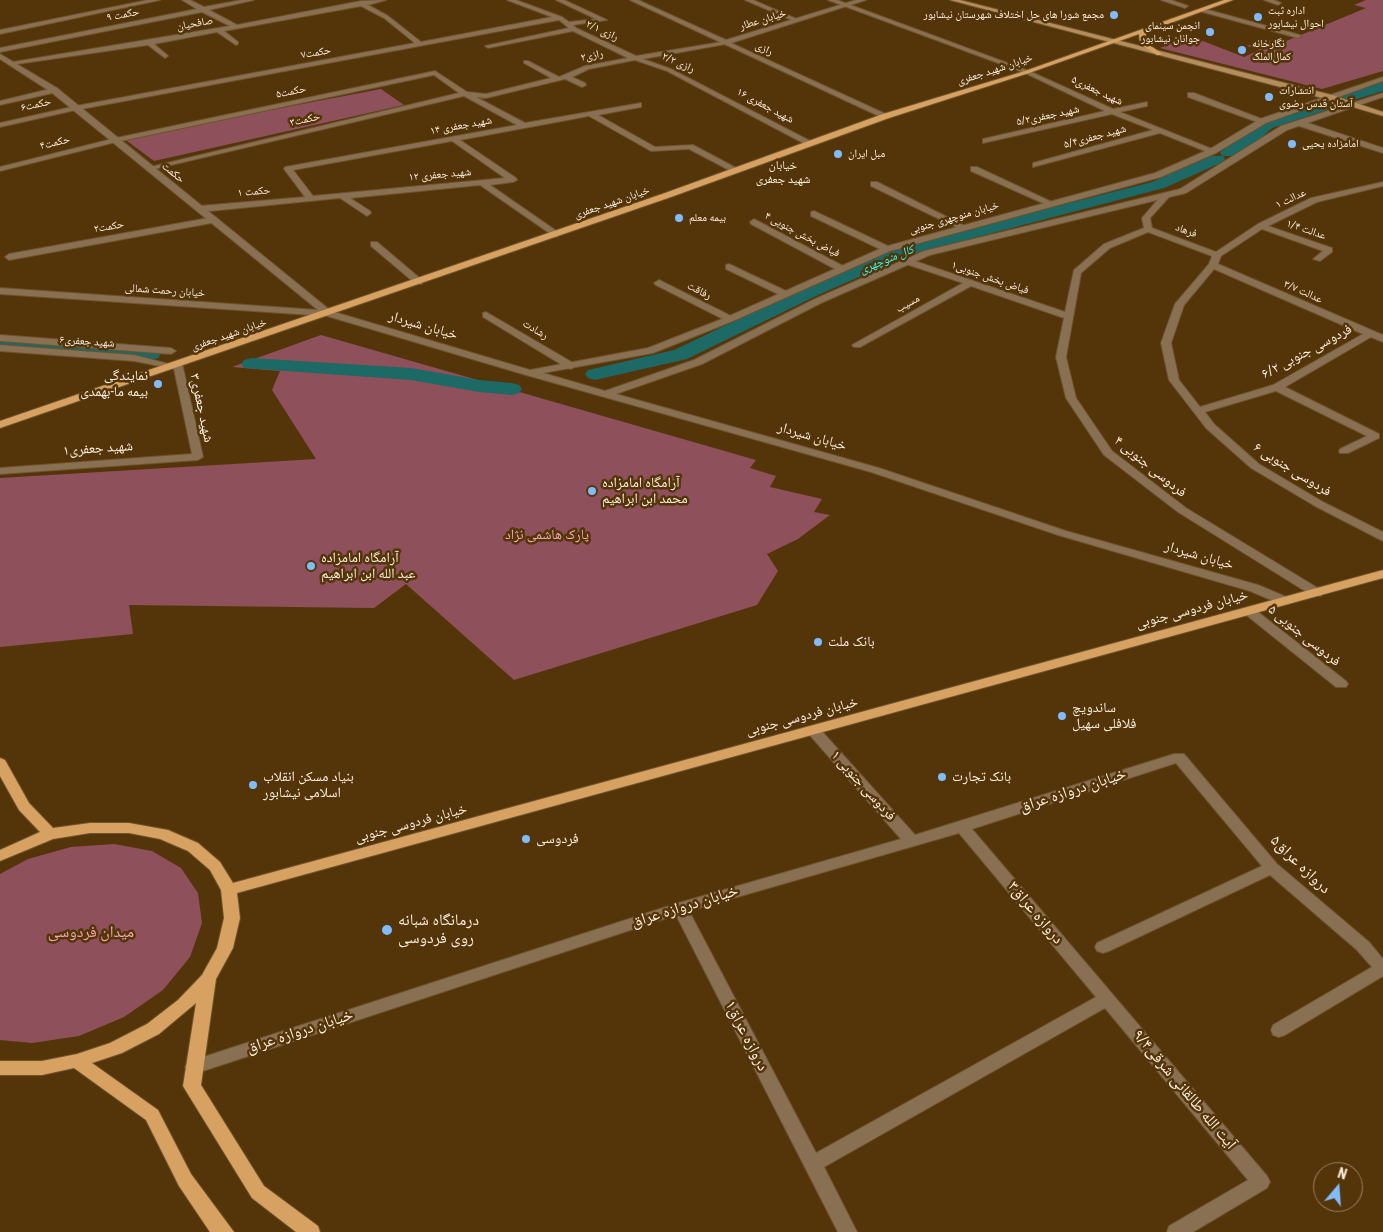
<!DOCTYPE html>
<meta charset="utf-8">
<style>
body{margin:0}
#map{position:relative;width:1383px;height:1232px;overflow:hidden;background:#54350a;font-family:"Roboto Condensed",sans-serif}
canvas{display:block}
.north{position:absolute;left:1313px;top:1162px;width:50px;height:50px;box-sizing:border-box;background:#54350a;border:1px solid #988060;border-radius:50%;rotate:18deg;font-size:14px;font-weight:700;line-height:20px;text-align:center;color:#fff0e0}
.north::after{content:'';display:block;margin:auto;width:18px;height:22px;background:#81bcfa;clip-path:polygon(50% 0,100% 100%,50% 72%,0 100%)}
</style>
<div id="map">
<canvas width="1383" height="1232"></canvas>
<div class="north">N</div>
</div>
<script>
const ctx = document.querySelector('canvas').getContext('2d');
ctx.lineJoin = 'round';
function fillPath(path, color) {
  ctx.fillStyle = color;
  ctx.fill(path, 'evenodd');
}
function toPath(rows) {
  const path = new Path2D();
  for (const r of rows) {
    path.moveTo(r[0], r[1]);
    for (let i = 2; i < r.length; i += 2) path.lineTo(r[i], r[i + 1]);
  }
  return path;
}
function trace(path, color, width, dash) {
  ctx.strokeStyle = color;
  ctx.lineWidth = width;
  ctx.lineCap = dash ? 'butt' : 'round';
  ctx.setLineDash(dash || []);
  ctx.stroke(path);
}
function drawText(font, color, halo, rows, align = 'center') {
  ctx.font = font + ' "Roboto Condensed","Noto Naskh Arabic",sans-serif';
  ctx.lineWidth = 5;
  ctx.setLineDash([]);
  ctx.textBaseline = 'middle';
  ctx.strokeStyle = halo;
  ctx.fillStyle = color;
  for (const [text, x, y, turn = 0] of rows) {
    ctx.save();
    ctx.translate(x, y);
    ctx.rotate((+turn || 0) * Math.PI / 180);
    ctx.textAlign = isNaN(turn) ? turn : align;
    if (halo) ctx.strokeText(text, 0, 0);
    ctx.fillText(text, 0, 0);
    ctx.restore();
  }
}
fillPath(toPath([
 [1366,0,1383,0,1383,71,1322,89,1160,48,1190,36,1244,57,1259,50,1247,46,1265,39,1279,44,1366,8,1354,5],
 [381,89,404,105,154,161,123,138],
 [321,335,756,460,750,468,776,476,770,487,822,499,814,512,830,515,798,539,767,554,778,571,757,605,514,680,406,584,374,608,129,605,133,634,0,647,0,478,316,459,272,390,280,371,232,367],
 [114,844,152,851,181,868,198,893,202,923,190,957,163,990,124,1017,79,1036,32,1043,0,1040,0,874,28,859,71,847]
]), '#8e505a');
fillPath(toPath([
 [1383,82,1383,91,1347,102,1340,98,1342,95,1383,82],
 [1322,103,1329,107,1327,110,1272,128,1259,140,1234,156,1223,156,1225,159,1223,162,1164,188,909,255,818,295,687,359,595,380,588,378,585,374,588,370,674,350,806,287,897,247,1152,182,1211,156,1222,156,1220,153,1222,150,1249,134,1262,122,1322,103],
 [0,339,151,348,158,350,161,354,158,358,151,360,0,351,0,339],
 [251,358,411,368,479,380,512,383,519,385,522,389,519,393,512,395,479,392,411,380,244,368,241,364,244,360,251,358]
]), '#1c6965');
const minor = toPath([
 [148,0,160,0,0,34,0,30,148,0],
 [182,0,190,0,204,7,242,0,254,0,209,10,237,25,361,1,386,0,368,5,388,16,421,42,552,17,507,0,516,0,562,17,569,22,596,19,556,0,564,0,607,20,573,25,576,28,636,56,728,41,728,43,726,44,643,59,671,69,814,143,807,145,667,71,635,60,589,69,572,77,585,83,586,85,582,87,565,79,486,98,476,97,525,123,641,103,641,107,598,115,655,147,693,145,740,170,733,172,689,149,651,151,589,116,460,140,516,178,517,180,513,182,490,185,558,232,558,236,555,237,480,185,350,198,370,211,371,213,367,216,340,198,200,212,196,209,200,206,305,197,284,169,285,167,517,125,464,96,150,170,146,168,459,93,434,75,116,142,0,171,0,167,116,138,435,71,467,92,486,94,551,78,524,63,524,61,528,61,559,77,585,66,628,58,573,31,488,48,485,46,569,28,559,20,76,110,0,127,0,123,76,106,415,43,384,18,361,6,224,31,238,42,238,44,236,45,217,32,154,44,167,55,168,56,165,58,148,45,10,65,7,63,230,26,202,12,0,52,0,48,197,9,182,0],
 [452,141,505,178,313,196,293,170,452,141],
 [745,0,753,0,799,20,794,21,745,0],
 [828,0,837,0,1029,71,1113,109,1147,102,1147,106,1120,112,1217,151,1210,153,1160,133,1033,167,1033,163,1153,130,1112,114,983,143,983,139,1105,111,1025,73,828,0],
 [1161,0,1171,0,1188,6,1185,8,1161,0],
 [1264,0,1274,0,1281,3,1278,5,1264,0],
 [1201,8,1300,35,1301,36,1298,38,1199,11,1201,8],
 [54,88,57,88,57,92,0,105,0,101,54,88],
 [1188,93,1194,93,1267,121,1260,123,1188,97,1188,93],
 [1296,121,1302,121,1383,148,1383,153,1296,125,1296,121],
 [971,167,977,167,1054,203,1047,205,971,171,971,167],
 [871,182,877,182,967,227,960,229,871,186,871,182],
 [1383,182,1383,186,1317,202,1268,226,1332,248,1332,252,1320,261,1313,259,1323,251,1262,229,1221,256,1218,264,1383,335,1383,342,1371,337,1285,387,1379,434,1379,438,1348,453,1340,453,1339,451,1340,449,1367,436,1276,391,1205,412,1214,424,1259,464,1323,502,1383,532,1383,541,1315,506,1251,468,1206,428,1169,380,1161,343,1175,304,1209,264,1212,256,1148,232,1110,248,1081,273,1066,357,1076,398,1112,451,1186,508,1321,590,1323,593,1321,596,1313,596,1178,512,1104,455,1066,398,1056,357,1064,318,971,286,860,347,854,347,852,345,963,283,903,263,903,259,909,259,1065,312,1074,270,1104,244,1144,228,1142,218,1162,195,1169,197,1150,218,1152,228,1216,252,1258,224,1311,198,1383,182],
 [1214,269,1363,334,1273,385,1200,407,1179,380,1171,343,1184,305,1214,269],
 [814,211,890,247,891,249,884,251,811,216,811,212,814,211],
 [214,217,217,218,217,222,9,260,5,257,9,254,214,217],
 [754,219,843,266,844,268,837,270,751,224,750,222,754,219],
 [371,242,377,242,422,280,422,284,416,284,371,246,371,242],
 [729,264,786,291,788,293,786,295,780,295,726,269,726,265,729,264],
 [659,280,733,317,735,319,733,321,727,321,656,285,654,283,659,280],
 [486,312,575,364,576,366,571,369,567,368,483,317,483,313,486,312],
 [0,335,171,348,176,351,171,354,0,341,0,335],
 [0,345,134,355,173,365,178,362,182,363,203,457,198,460,0,474,0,468,192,454,174,369,134,361,0,351,0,345],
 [1249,607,1253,608,1346,681,1348,684,1346,687,1336,687,1245,614,1243,611,1249,607],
 [813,726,818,727,915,835,1174,754,1184,754,1277,864,1369,942,1383,959,1383,976,1285,1035,1279,1037,1273,1035,1271,1030,1273,1025,1372,967,1357,950,1270,875,1109,951,1103,953,1097,951,1095,947,1097,943,1262,866,1176,763,972,829,1267,1176,1270,1182,1267,1188,1193,1232,1167,1232,1169,1226,1248,1180,1105,1008,824,1167,857,1232,838,1232,676,915,194,1074,188,1072,185,1067,188,1062,194,1060,675,904,901,839,808,733,806,730,808,727,813,726],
 [959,833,1096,997,816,1153,689,911,959,833]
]);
const tertiary = toPath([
 [630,0,638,0,726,40,856,0,866,0,731,43,890,116,883,118,630,0],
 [0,54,57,88,331,311,530,370,648,348,727,317,884,247,1155,173,1210,149,1260,119,1383,77,1383,81,1266,123,1216,153,1161,177,890,251,733,321,653,353,543,373,605,391,694,360,815,299,924,251,1180,189,1281,126,1383,93,1383,97,1287,130,1186,193,930,255,821,303,702,364,616,394,879,468,1066,531,1258,585,1289,598,1291,601,1289,604,1281,604,1250,591,1058,535,871,472,526,375,327,316,0,294,0,288,318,310,51,92,0,59,0,54]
]);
const secondary = toPath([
 [950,0,960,0,1332,95,1383,112,1383,116,1326,99,950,0]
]);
const primary = toPath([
 [1224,0,1233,0,1146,32,1145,42,1161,53,1161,55,1157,55,1140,44,1139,34,1029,73,889,118,671,197,0,428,0,421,665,193,883,114,1025,71,1224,0],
 [1383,570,1383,578,237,893,240,918,233,948,216,979,201,1085,264,1186,318,1226,320,1232,296,1232,252,1198,186,1091,183,1086,196,1003,159,1034,122,1053,92,1063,158,1110,191,1174,234,1232,210,1232,179,1186,146,1120,74,1068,42,1075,0,1075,0,1061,42,1061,77,1054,110,1043,147,1024,178,1000,202,975,217,948,224,918,221,890,210,870,188,851,160,839,129,833,90,833,53,839,0,861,0,850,40,832,19,810,0,776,0,758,5,760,29,803,53,828,90,823,129,823,168,830,198,843,220,862,233,883,1383,570]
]);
trace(minor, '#6f532c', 2);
trace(tertiary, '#6f532c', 2);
trace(secondary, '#6f532c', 2);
trace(primary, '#6f532c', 2);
fillPath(minor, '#8a7052');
fillPath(tertiary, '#8a7052');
fillPath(secondary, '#b58c5b');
fillPath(primary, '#d6a161');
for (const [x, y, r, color] of [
 [1114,15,5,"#81bcfa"],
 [1258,17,5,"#81bcfa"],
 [1210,32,5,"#81bcfa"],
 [1242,50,5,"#81bcfa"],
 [1269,97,5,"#81bcfa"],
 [1292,144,5,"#81bcfa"],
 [838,154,5,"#81bcfa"],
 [679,218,5,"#81bcfa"],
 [158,384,5,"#81bcfa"],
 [592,491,5,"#81bcfa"],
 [311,566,5,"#81bcfa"],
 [818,642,5,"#81bcfa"],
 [1062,716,5,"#81bcfa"],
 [942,777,5,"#81bcfa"],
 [253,785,5,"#81bcfa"],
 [526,839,5,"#81bcfa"],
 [387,930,6,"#81bcfa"]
]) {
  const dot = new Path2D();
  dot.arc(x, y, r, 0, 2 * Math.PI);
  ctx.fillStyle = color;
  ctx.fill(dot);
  trace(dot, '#54350a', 2);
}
drawText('11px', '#fff0e0', '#54350a', [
 ["اداره ثبت",1268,11],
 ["احوال نیشابور",1268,24],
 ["مجمع شورا های حل اختلاف شهرستان نیشابور",1104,15,"right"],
 ["انجمن سینمای",1200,26,"right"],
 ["جوانان نیشابور",1200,39,"right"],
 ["نگارخانه",1252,44],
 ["کمال‌الملک",1252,57],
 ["انتشارات",1279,91],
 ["آستان قدس رضوی",1279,104],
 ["امامزاده یحیی",1302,144],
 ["مبل ایران",848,154],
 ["بیمه معلم",689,218]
], 'left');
drawText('11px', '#fff0e0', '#54350a', [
 ["حکمت ۹",123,15,-11],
 ["خیابان عطار",763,20,-17],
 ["صافحیان",195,24,-10],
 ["رازی ۲/۱",602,31,25],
 ["رازی",764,49,25],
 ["حکمت۷",316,53,-10],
 ["رازی۲",592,56,-12],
 ["رازی ۲/۲",678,63,24],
 ["خیابان شهید جعفری",995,70,-18],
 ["شهید جعفری۵",1097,91,25],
 ["حکمت۵",291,92,-12],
 ["حکمت۶",36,105,-13],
 ["شهید جعفری ۱۶",765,106,28],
 ["شهید جعفری۵/۲",1048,116,-12],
 ["حکمت۳",305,120,-13],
 ["شهید جعفری ۱۴",461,126,-10],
 ["شهید جعفری۵/۴",1095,137,-15],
 ["حکمت۴",55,143,-14],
 ["حکمت",173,173,39],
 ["شهید جعفری ۱۲",440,175,-5],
 ["حکمت ۱",254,192,-5],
 ["عدالت ۱",1291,199,-25],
 ["خیابان شهید جعفری",612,203,-19],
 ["خیابان منوچهری جنوبی",954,218,-16],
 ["حکمت۲",109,227,-10],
 ["عدالت ۱/۴",1306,230,19],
 ["فرهاد",1186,231,20],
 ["فیاض بخش جنوبی ۴",802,235,28],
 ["فیاض بخش جنوبی۱",990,278,19],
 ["خیابان رحمت شمالی",165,291,4],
 ["رفاقت",699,291,27],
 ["عدالت ۳/۷",1303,292,24],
 ["مسیب",908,304,-29],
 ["رشادت",535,330,31],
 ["خیابان شهید جعفری",229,335,-19],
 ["شهید جعفری۶",87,342,4]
]);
drawText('12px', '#fff0e0', '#54350a', [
 ["خیابان",783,166],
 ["شهید جعفری",783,180]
]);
drawText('italic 12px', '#28fdf4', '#54350a', [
 ["کال منوچهری",887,260,-22]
]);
drawText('14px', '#fff0e0', '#54350a', [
 ["خیابان شیردار",423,326,16],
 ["فردوسی جنوبی ۶/۲",1307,352,-28],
 ["شهید جعفری۳",201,408,78],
 ["خیابان شیردار",812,437,16],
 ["شهید جعفری۱",98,449,-4],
 ["فردوسی جنوبی ۴",1150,467,39],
 ["فردوسی جنوبی ۶",1292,470,32],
 ["خیابان شیردار",1199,556,16],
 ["خیابان فردوسی جنوبی",1192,610,-15],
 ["فردوسی جنوبی ۵",1304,636,39],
 ["خیابان فردوسی جنوبی",802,717,-15],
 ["فردوسی جنوبی ۱",863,786,48],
 ["خیابان فردوسی جنوبی",411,824,-15]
]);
drawText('14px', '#fff0e0', '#54350a', [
 ["نمایندگی",148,376,"right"],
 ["بیمه ما-بهمدی",148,392,"right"],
 ["آرامگاه امامزاده",602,483],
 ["محمد ابن ابراهیم",602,499],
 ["آرامگاه امامزاده",321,558],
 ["عبد الله ابن ابراهیم",321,574],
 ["بانک ملت",828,642],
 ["ساندویچ",1072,708],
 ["فلافلی سهیل",1072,724],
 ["بنیاد مسکن انقلاب",263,777],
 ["اسلامی نیشابور",263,793],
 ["بانک تجارت",952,777],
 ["فردوسی",536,839]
], 'left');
drawText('14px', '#f4a8b2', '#54350a', [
 ["پارک هاشمی نژاد",547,535]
]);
drawText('16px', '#fff0e0', '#54350a', [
 ["خیابان دروازه عراق",1073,791,-18],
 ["دروازه عراق۵",1300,865,44],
 ["خیابان دروازه عراق",685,907,-17],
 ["دروازه عراق۳",1035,913,50],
 ["خیابان دروازه عراق",300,1032,-18],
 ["دروازه عراق۱",746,1036,63],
 ["آیت الله طالقانی شرقی۹/۴",1184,1090,50]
]);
drawText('16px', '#fff0e0', '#54350a', [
 ["درمانگاه شبانه",398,921],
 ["روی فردوسی",398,939]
], 'left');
drawText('16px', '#f4a8b2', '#54350a', [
 ["میدان فردوسی",91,933]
]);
</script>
